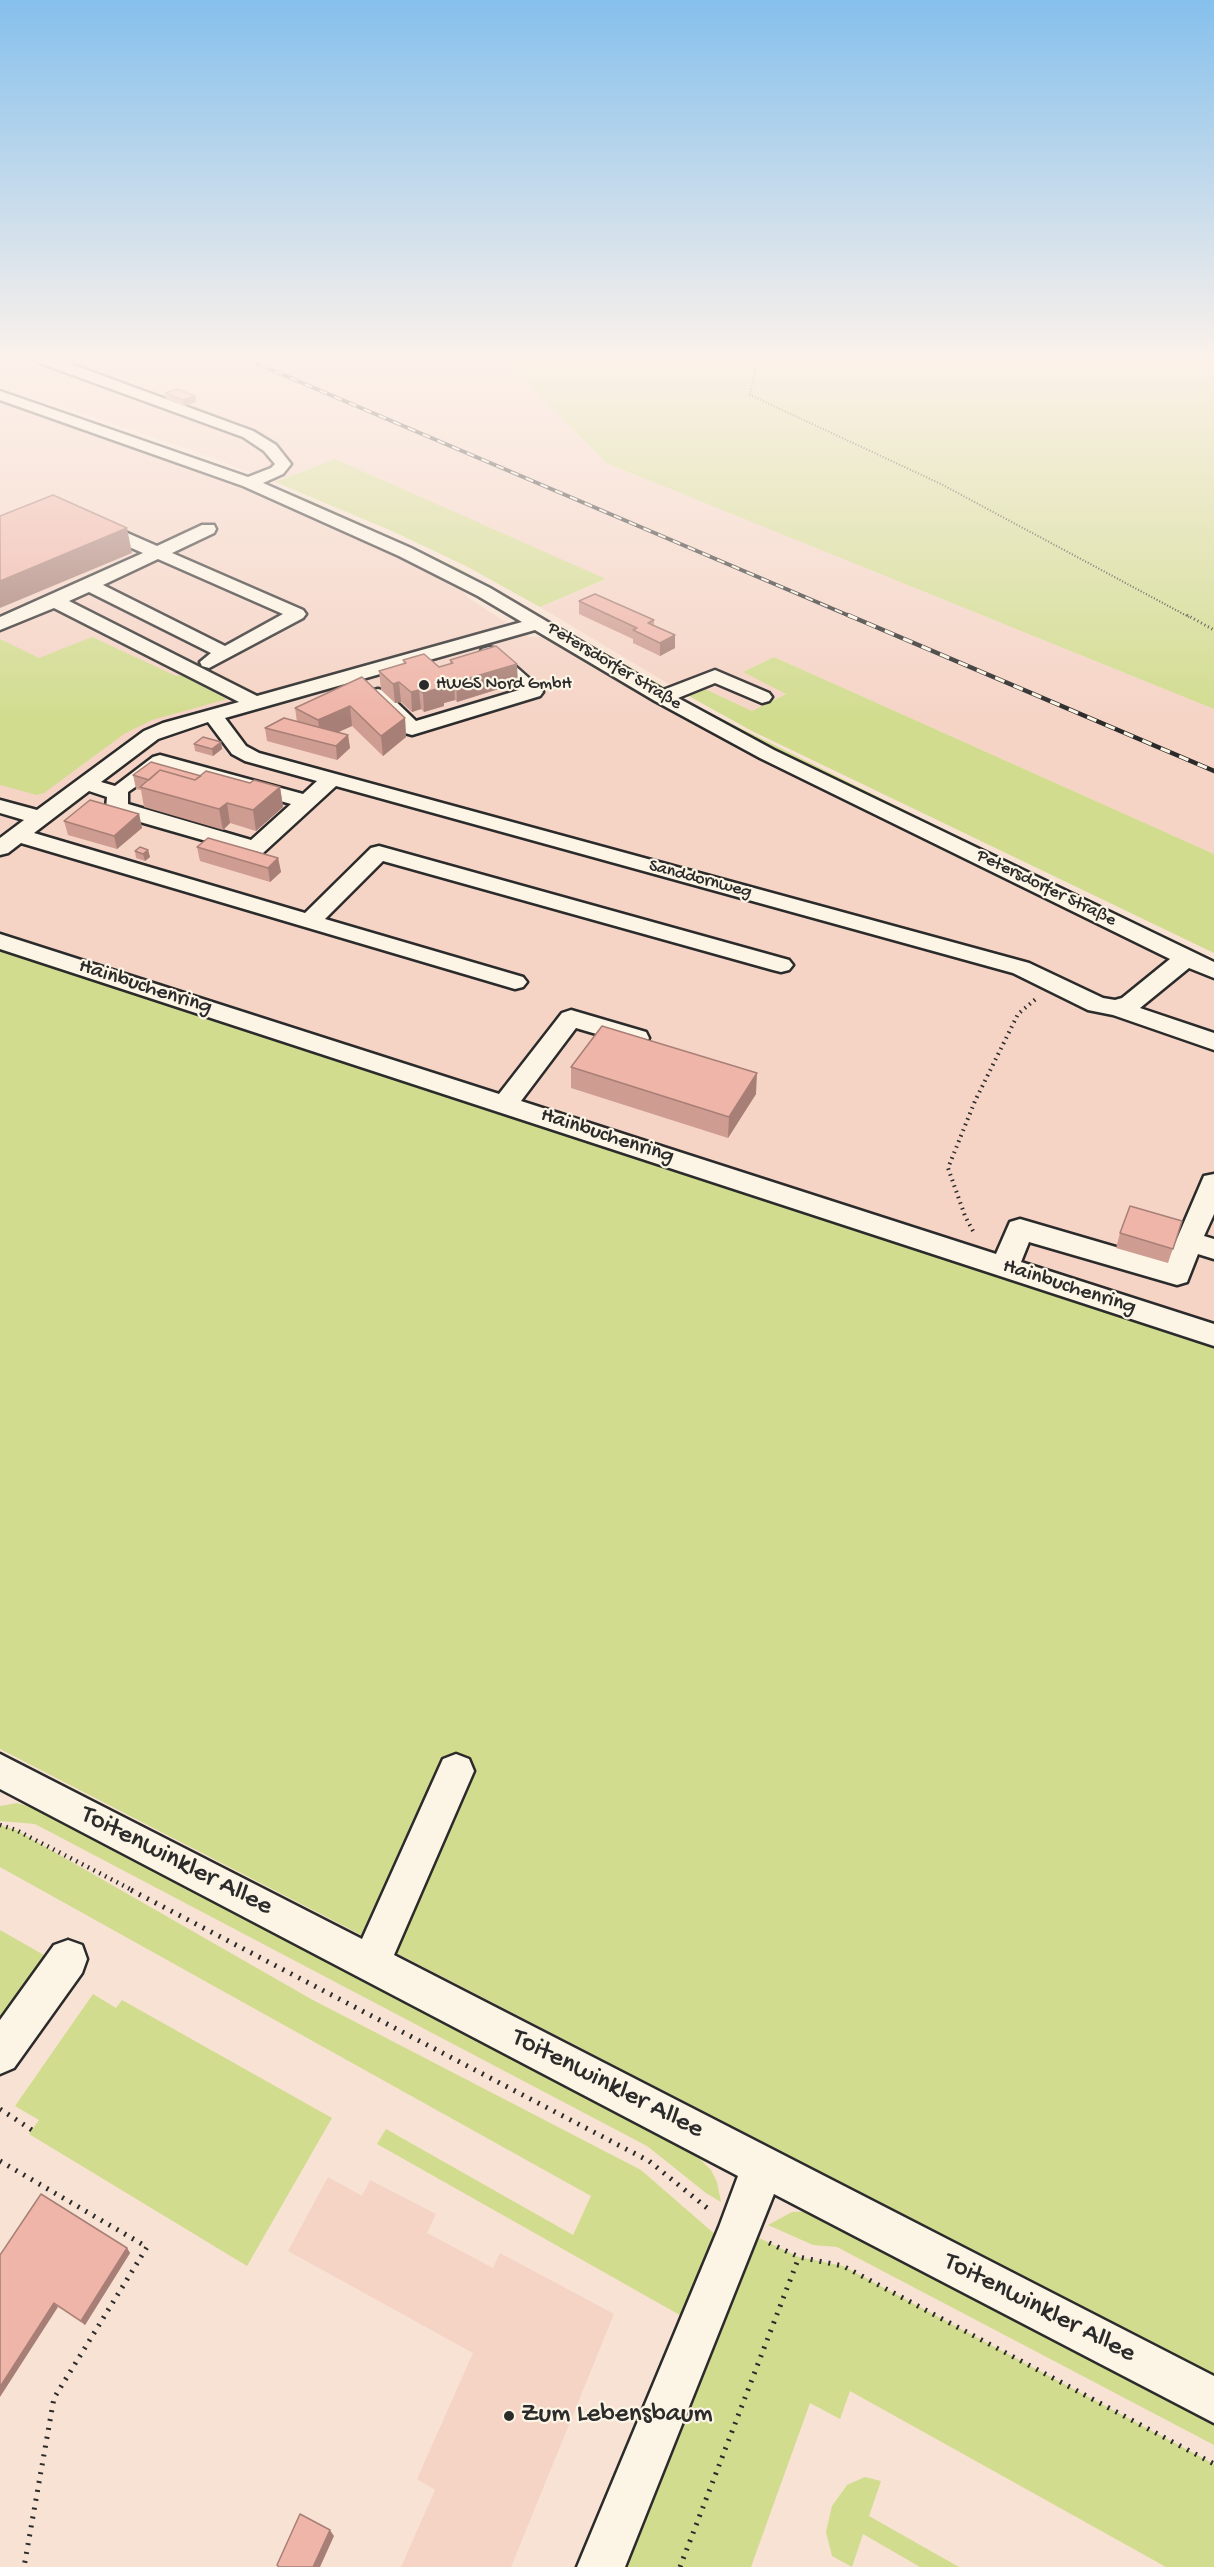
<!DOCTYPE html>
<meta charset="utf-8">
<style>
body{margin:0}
canvas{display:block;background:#f8e2d3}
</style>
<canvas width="1214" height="2567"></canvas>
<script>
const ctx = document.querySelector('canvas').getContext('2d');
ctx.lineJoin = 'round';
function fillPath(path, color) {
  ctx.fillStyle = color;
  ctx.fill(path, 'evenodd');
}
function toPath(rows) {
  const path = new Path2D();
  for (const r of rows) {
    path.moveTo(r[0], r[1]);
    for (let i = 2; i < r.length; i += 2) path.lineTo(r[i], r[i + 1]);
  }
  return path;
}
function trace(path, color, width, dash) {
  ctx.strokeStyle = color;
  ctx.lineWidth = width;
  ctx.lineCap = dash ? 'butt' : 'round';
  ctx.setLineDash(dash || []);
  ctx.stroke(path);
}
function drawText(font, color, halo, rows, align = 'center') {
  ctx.font = font + ' "Gochi Hand",sans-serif';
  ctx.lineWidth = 4.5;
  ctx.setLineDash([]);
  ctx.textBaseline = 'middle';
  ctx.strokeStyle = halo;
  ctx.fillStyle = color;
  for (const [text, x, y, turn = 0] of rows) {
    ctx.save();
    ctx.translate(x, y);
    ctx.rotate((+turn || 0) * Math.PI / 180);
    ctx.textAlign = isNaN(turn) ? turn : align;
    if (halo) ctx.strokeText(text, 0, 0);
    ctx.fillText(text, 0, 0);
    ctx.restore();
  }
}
fillPath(toPath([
 [0,359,505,360,606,463,1214,709,1214,854,774,657,743,672,787,693,752,711,705,689,690,692,687,695,540,607,605,580,335,459,275,482,213,458,0,385],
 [0,401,241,486,296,509,398,556,460,587,467,597,529,637,544,637,741,748,1214,981,1214,1346,0,950],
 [328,2177,362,2196,370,2180,436,2214,427,2233,493,2268,500,2253,614,2314,511,2567,401,2567,435,2490,417,2479,473,2353,288,2251]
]), '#f5d4c6');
fillPath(toPath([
 [504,359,1194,359,1214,366,1214,709,606,463],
 [0,390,207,460,255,479,251,479],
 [335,459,606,579,540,607,466,566,392,531,275,482],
 [264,482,308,499,458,568,666,688,658,688,263,484],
 [92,637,176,676,181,675,227,699,152,720,124,734,44,793,37,795,0,785,0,639,39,658],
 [774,657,1214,854,1214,953,752,731,687,695,690,692,705,689,752,711,786,694,743,672],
 [682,699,1019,867,1214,960,1214,964,743,734,683,703],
 [0,950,1214,1346,1214,2374,0,1749],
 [17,1803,34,1808,694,2153,711,2170,717,2182,721,2202,706,2193,647,2146,35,1824,0,1821,0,1806],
 [0,1825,16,1830,311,1999,641,2170,717,2236,685,2318,377,2144,386,2129,573,2235,591,2196,0,1867],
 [0,1930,58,1963,0,2043],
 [93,1994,116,2008,122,2000,332,2118,247,2266,29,2134,39,2120,15,2106],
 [813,2211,1214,2422,1214,2445,837,2247,813,2245,768,2225,792,2212],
 [740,2229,799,2257,843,2266,1214,2464,1214,2567,1166,2567,850,2391,840,2419,810,2403,751,2567,601,2567],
 [865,2477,881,2481,869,2516,959,2567,920,2567,863,2534,852,2567,832,2556,826,2532,832,2506,847,2485]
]), '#d1dc8f');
const minor = toPath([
 [35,359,57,359,253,431,276,445,291,464,283,474,263,483,411,548,490,588,663,690,715,670,769,693,772,697,769,701,762,703,715,683,678,698,774,750,1214,962,1214,978,1189,968,1140,1008,1214,1033,1214,1050,1113,1015,1088,1010,1013,973,336,786,263,853,255,855,109,813,106,808,107,797,89,791,34,833,305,913,371,848,379,846,789,960,793,965,789,970,781,972,773,970,383,861,325,919,523,977,527,982,523,987,515,989,21,843,8,853,0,855,0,838,24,820,0,813,0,800,37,810,144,731,163,723,239,702,54,608,0,630,0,617,143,553,88,529,86,525,88,521,100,521,157,546,202,525,214,525,216,529,214,533,172,553,303,610,306,614,303,618,209,668,202,666,200,662,211,653,89,592,69,601,257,696,522,622,478,596,399,556,243,486,0,400,0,391,248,477,271,468,275,464,264,451,243,437,37,362,35,359],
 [158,559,283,614,225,646,103,585,158,559],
 [535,630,655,701,760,758,1170,959,1122,998,1115,1000,1103,998,1029,963,259,753,246,746,225,718,535,630],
 [208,722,232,754,245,761,317,781,303,794,160,755,153,757,115,786,101,782,158,739,208,722],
 [163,768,291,804,251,840,128,804,128,792,163,768],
 [489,647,496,649,540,688,543,692,540,696,412,735,405,733,368,695,371,691,378,689,385,691,416,721,519,690,482,657,480,653,482,649,489,647],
 [0,934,499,1094,562,1013,571,1010,646,1032,649,1038,646,1044,637,1046,576,1028,521,1101,996,1254,1010,1222,1020,1219,1167,1262,1201,1183,1204,1176,1214,1174,1214,1214,1204,1236,1214,1239,1214,1259,1198,1254,1187,1282,1177,1285,1029,1242,1021,1262,1214,1324,1214,1346,0,949,0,934],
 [0,1754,362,1939,443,1759,456,1754,469,1759,474,1771,394,1955,1214,2376,1214,2423,774,2194,625,2567,577,2567,719,2227,738,2176,0,1789,0,1754],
 [68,1940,82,1945,87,1959,82,1973,14,2068,0,2074,0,2020,54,1945,68,1940]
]);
trace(minor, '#2b2b2b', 5);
trace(toPath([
 [757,359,750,395,941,484,1189,617]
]), '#2b2b2b', 2, [1, 2]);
trace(toPath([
 [1187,615,1214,630]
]), '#2b2b2b', 3, [1, 3]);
trace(toPath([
 [973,1231,965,1216,948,1168,975,1101,1018,1014,1037,998]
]), '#2b2b2b', 4, [1.5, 4.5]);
trace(toPath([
 [0,1825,16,1830,134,1891]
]), '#2b2b2b', 4.5, [1.5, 5]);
trace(toPath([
 [131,1890,649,2161,712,2212],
 [0,2109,32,2130],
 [0,2161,147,2247,54,2398,24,2567],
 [769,2243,799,2257,843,2266,1214,2464],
 [680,2567,799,2257]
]), '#2b2b2b', 5, [2, 7]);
fillPath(minor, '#fcf5e5');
const railFar1 = toPath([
 [246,359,852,617]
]);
const rail = toPath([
 [848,615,1214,771]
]);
trace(railFar1, '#2b2b2b', 4);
trace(rail, '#2b2b2b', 4.5);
trace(railFar1, '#fcf5e5', 2, [8]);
trace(rail, '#fcf5e5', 3, [10]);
fillPath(toPath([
 [165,393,195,396,196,402,184,406,166,399],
 [579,601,654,620,654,625,675,635,675,648,660,656,633,643,633,639,579,614],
 [403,660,439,667,450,664,450,660,518,683,457,702,455,700,444,703,444,706,424,712,421,709,412,712,401,702,395,703,381,690,379,671,404,664],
 [362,677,405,718,406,737,383,756,352,726,338,732,348,735,350,748,337,760,267,741,265,728,297,722,295,708],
 [221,742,222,749,213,756,195,751,194,744],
 [133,775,201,776,280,787,283,807,256,831,230,823,223,830,144,807,141,790,136,789],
 [139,814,142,828,117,849,68,835,64,821],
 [197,847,278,858,281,872,270,882,200,861],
 [148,850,150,857,145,861,136,858,135,851],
 [571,1067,756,1094,728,1138,571,1088],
 [1182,1221,1168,1263,1116,1248,1120,1233],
 [127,2248,130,2253,85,2325,58,2307,0,2255]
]), '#ce9c91');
fillPath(toPath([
 [195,396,196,402,184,406,183,400],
 [127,528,132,553,0,608,0,581],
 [675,635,675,648,660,656,660,643],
 [517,664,518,683,457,702,456,682],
 [454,680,455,700,444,703,444,706,424,712,423,693,440,684],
 [399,682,401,702,395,703,393,684],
 [419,690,421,709,412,712,411,692],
 [350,706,352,726,321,740,318,720],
 [405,718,406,737,383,756,381,736],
 [348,735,350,748,337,760,336,746],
 [221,742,222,749,213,756,212,749],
 [280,787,283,807,256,831,253,810],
 [227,803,230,823,223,830,219,809],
 [139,814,142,828,117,849,114,836],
 [148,850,150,857,145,861,143,854],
 [278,858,281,872,270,882,268,868],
 [757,1073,756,1094,728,1138,729,1117],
 [127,2248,130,2253,85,2325,81,2321],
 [54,2303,58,2307,0,2397,0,2387],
 [330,2530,334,2536,320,2567,313,2567]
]), '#a77f76');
const building = toPath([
 [177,389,195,396,183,400,165,393,177,389],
 [53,495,127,528,0,581,0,516,53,495],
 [595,594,654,620,648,623,675,635,660,643,633,630,637,628,579,601,595,594],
 [496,646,517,664,456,682,454,680,440,684,443,687,423,693,419,690,411,692,399,682,393,684,379,671,406,663,403,660,424,654,439,667,453,663,450,660,496,646],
 [362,677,405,718,381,736,350,706,318,720,295,708,362,677],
 [284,718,348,735,336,746,265,728,284,718],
 [203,737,221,742,212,749,194,744,203,737],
 [151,762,201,776,195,780,160,770,149,780,133,775,151,762],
 [160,770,195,780,206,771,250,783,254,780,280,787,253,810,227,803,219,809,140,787,160,770],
 [90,800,139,814,114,836,64,821,90,800],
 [208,838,278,858,268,868,197,847,208,838],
 [140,847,148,850,143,854,135,851,140,847],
 [602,1026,757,1073,729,1117,571,1067,602,1026],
 [1130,1206,1182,1221,1173,1249,1120,1233,1130,1206],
 [41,2194,127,2248,81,2321,54,2303,0,2387,0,2255,41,2194],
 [300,2514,330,2530,313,2567,279,2567,277,2565,300,2514]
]);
fillPath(building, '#efb5a9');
trace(building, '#a77f76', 1.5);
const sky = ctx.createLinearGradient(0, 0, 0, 719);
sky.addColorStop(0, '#85c0ec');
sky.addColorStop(0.5, '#fcf2eb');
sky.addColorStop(1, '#fcf2eb00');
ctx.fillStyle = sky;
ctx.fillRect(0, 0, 1214, 719);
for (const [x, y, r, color] of [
 [424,685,6,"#2b2b2b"],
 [509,2416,6,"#2b2b2b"]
]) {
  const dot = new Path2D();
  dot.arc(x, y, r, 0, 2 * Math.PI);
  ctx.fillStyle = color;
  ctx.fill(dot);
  trace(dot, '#fcf5e5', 2);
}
drawText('18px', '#2b2b2b', '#fcf5e5', [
 ["Petersdorfer Straße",614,667,31],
 ["Sanddornweg",700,880,15],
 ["Petersdorfer Straße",1046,889,26]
]);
drawText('18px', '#2b2b2b', '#fcf5e5', [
 ["HWGS Nord GmbH",436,685]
], 'left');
drawText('22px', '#2b2b2b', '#fcf5e5', [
 ["Hainbuchenring",145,988,18],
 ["Hainbuchenring",607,1137,18],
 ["Hainbuchenring",1069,1288,18]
]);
drawText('27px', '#2b2b2b', '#fcf5e5', [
 ["Toitenwinkler Allee",176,1862,27],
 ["Toitenwinkler Allee",607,2085,27],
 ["Toitenwinkler Allee",1039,2309,27]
]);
drawText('27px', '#2b2b2b', '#fcf5e5', [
 ["Zum Lebensbaum",521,2416]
], 'left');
</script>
